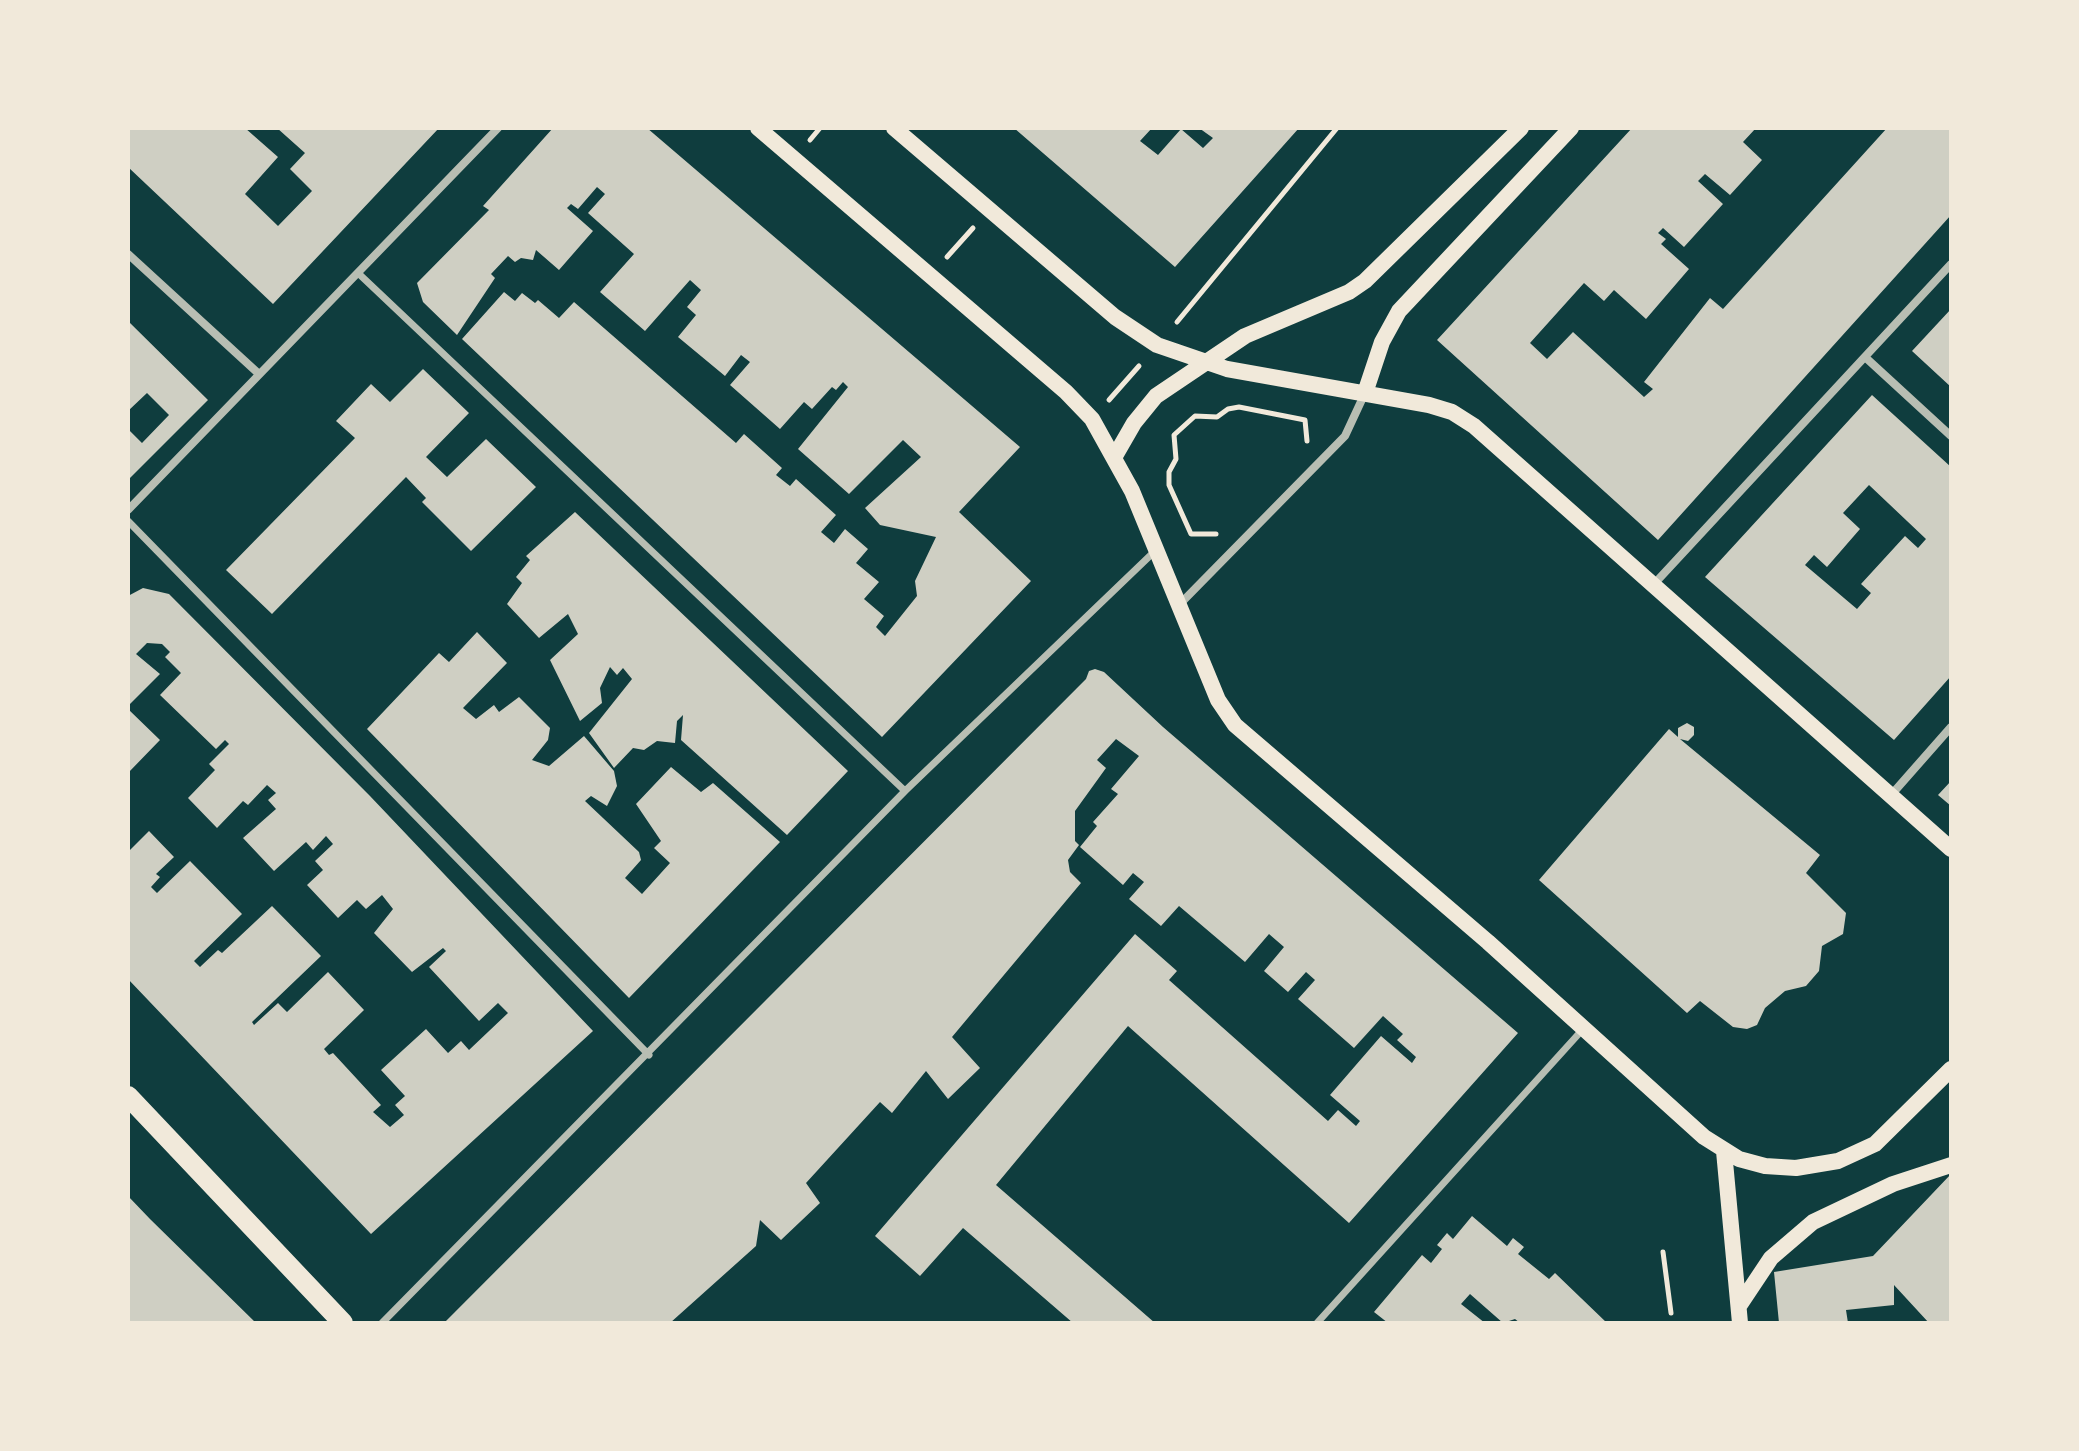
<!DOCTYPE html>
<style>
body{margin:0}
#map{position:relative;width:2079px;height:1451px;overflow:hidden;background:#0f3d3e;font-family:"IBM Plex Sans",sans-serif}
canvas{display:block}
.frame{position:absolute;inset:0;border:130px solid #f1e9da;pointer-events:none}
</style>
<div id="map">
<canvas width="2079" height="1451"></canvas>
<div class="frame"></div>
</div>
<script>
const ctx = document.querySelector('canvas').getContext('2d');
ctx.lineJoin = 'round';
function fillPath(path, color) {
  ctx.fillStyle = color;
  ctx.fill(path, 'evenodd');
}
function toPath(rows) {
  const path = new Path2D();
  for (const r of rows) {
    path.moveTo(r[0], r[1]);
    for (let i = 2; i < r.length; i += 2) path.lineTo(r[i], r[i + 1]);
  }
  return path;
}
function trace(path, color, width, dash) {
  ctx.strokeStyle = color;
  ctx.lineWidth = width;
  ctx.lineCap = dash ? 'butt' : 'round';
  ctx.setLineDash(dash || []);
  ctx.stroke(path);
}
fillPath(toPath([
 [128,128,245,128,278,157,245,194,278,226,312,191,290,169,305,153,277,128,439,128,273,304,128,167],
 [553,128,647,128,1020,447,959,512,1031,581,882,737,462,339,504,292,515,301,522,293,535,303,538,300,559,318,574,302,736,443,744,434,782,468,776,475,790,486,796,479,836,515,821,532,834,543,845,529,868,549,856,563,879,582,864,599,884,616,876,627,885,636,917,596,915,581,936,537,880,525,865,508,921,457,903,440,849,494,798,449,848,387,843,382,836,390,832,387,812,409,804,402,780,429,730,385,750,362,741,355,725,376,678,337,696,315,687,307,701,290,690,280,645,331,600,292,634,254,588,213,605,194,597,187,578,209,571,204,567,208,593,231,559,270,536,250,533,260,521,258,515,262,508,256,491,274,495,278,457,335,423,302,417,283,489,210,483,206],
 [1014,128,1152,128,1140,141,1158,155,1181,129,1203,148,1213,138,1199,128,1299,128,1175,267],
 [1632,128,1756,128,1743,142,1762,160,1730,195,1705,174,1698,181,1723,204,1684,247,1663,228,1658,233,1666,239,1661,244,1689,269,1646,319,1614,290,1604,301,1584,283,1530,343,1547,359,1573,332,1644,397,1653,389,1644,382,1710,298,1723,309,1887,128,1951,128,1951,215,1658,540,1437,340],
 [1951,309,1951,387,1912,351],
 [128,321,208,400,128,480,128,429,142,443,169,415,147,393,128,411],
 [423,369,469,413,426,457,447,477,486,439,536,487,471,551,422,502,426,498,406,477,272,614,226,570,355,438,336,421,371,384,390,402],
 [1872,395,1951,467,1951,676,1894,740,1705,577],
 [1869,485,1926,539,1918,548,1905,536,1861,584,1871,593,1857,609,1805,565,1814,555,1827,567,1860,529,1843,513],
 [575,512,848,771,787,835,681,740,683,715,677,721,675,743,657,741,644,750,633,748,614,768,589,733,632,679,623,668,617,675,610,667,600,688,602,703,580,721,550,660,578,634,568,614,539,638,507,604,522,583,516,577,530,560,526,556],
 [143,588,169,594,370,796,593,1031,371,1234,128,979,128,848,130,850,149,831,174,857,156,874,160,877,151,887,157,893,190,861,242,914,194,961,200,967,218,950,222,953,272,906,321,956,252,1022,254,1025,278,1003,287,1012,328,972,364,1010,324,1049,329,1055,333,1053,381,1105,373,1112,390,1127,404,1115,395,1105,405,1096,381,1070,426,1029,448,1053,461,1041,469,1050,508,1013,498,1003,479,1021,429,967,446,951,443,948,412,972,374,933,393,909,382,895,366,909,357,900,338,918,307,885,323,870,315,861,333,844,326,836,313,850,306,842,274,871,243,838,276,809,268,800,276,793,267,785,248,805,243,801,217,828,188,798,215,770,209,764,229,744,225,740,216,749,160,695,181,673,165,657,170,652,162,644,147,643,136,654,160,674,128,706,128,596],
 [477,632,507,663,463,708,476,719,494,705,499,712,519,697,550,728,548,740,532,760,549,766,584,736,614,771,617,786,607,806,591,796,585,801,639,852,641,860,625,878,642,894,670,863,654,848,661,841,636,804,671,767,701,792,713,783,780,842,629,998,367,729,439,653,449,662],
 [1095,669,1104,672,1163,727,1518,1033,1349,1223,1128,1026,996,1185,1155,1323,1073,1323,963,1228,920,1276,875,1236,1135,934,1177,971,1169,980,1328,1121,1338,1110,1356,1126,1360,1121,1330,1095,1381,1036,1412,1063,1416,1057,1397,1040,1403,1034,1383,1016,1354,1048,1298,999,1315,980,1306,972,1288,992,1264,971,1284,947,1269,934,1245,962,1179,906,1161,926,1129,899,1144,882,1133,873,1123,885,1080,847,1097,826,1093,822,1118,794,1111,789,1139,756,1116,739,1097,760,1106,768,1075,811,1075,841,1079,845,1068,860,1070,872,1081,883,952,1037,980,1068,948,1099,926,1071,892,1113,880,1102,806,1183,820,1203,781,1240,760,1220,756,1246,670,1323,444,1323,1086,679,1089,671],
 [128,709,160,740,128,773],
 [1687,723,1694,727,1694,735,1688,741,1680,739,1820,855,1806,873,1846,913,1843,934,1822,946,1819,971,1806,986,1785,991,1765,1008,1757,1025,1747,1029,1733,1027,1700,1001,1687,1013,1539,880,1669,729,1678,737,1678,728],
 [1951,781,1951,806,1938,795],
 [1951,1174,1951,1323,1929,1323,1894,1285,1894,1305,1846,1310,1848,1323,1779,1323,1774,1272,1873,1256],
 [128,1196,150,1219,256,1323,128,1323],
 [1472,1216,1507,1246,1513,1238,1524,1247,1518,1254,1549,1279,1555,1273,1607,1323,1520,1323,1515,1319,1503,1323,1470,1294,1461,1304,1485,1323,1388,1323,1374,1312,1422,1255,1431,1263,1442,1249,1437,1245,1447,1233,1453,1239]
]), '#cfcfc3');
trace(toPath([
 [810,140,820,128],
 [947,257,973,228],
 [1177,322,1337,128],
 [1109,400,1139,366],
 [1216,534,1191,534,1169,485,1169,472,1176,459,1174,435,1195,416,1217,417,1228,409,1239,407,1305,420,1307,441],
 [1663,1252,1671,1313]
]), '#f1e9da', 5);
trace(toPath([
 [358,273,905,791],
 [128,521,649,1055],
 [382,1323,905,791,1156,550],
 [1317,1323,1584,1028]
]), '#b8beb3', 7);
trace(toPath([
 [128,254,259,374],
 [1865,357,1951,436],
 [128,510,498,128],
 [1655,583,1951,264],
 [1179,605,1345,436,1365,393],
 [1892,794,1951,727]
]), '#b8beb3', 8);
trace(toPath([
 [758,128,1066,392,1092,419,1132,491,1218,700,1235,725,1488,942,1704,1137,1739,1159,1765,1166,1796,1168,1838,1161,1875,1144,1951,1069],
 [894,128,1115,317,1157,345,1227,369,1429,405,1452,412,1474,426,1951,849],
 [1365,393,1382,342,1399,311,1571,128],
 [1115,456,1134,423,1156,396,1245,336,1349,292,1365,281,1521,128],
 [1724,1151,1740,1323],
 [1739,1306,1771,1258,1813,1222,1893,1184,1951,1165]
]), '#f1e9da', 16);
trace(toPath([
 [128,1096,343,1323]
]), '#f1e9da', 20);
</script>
